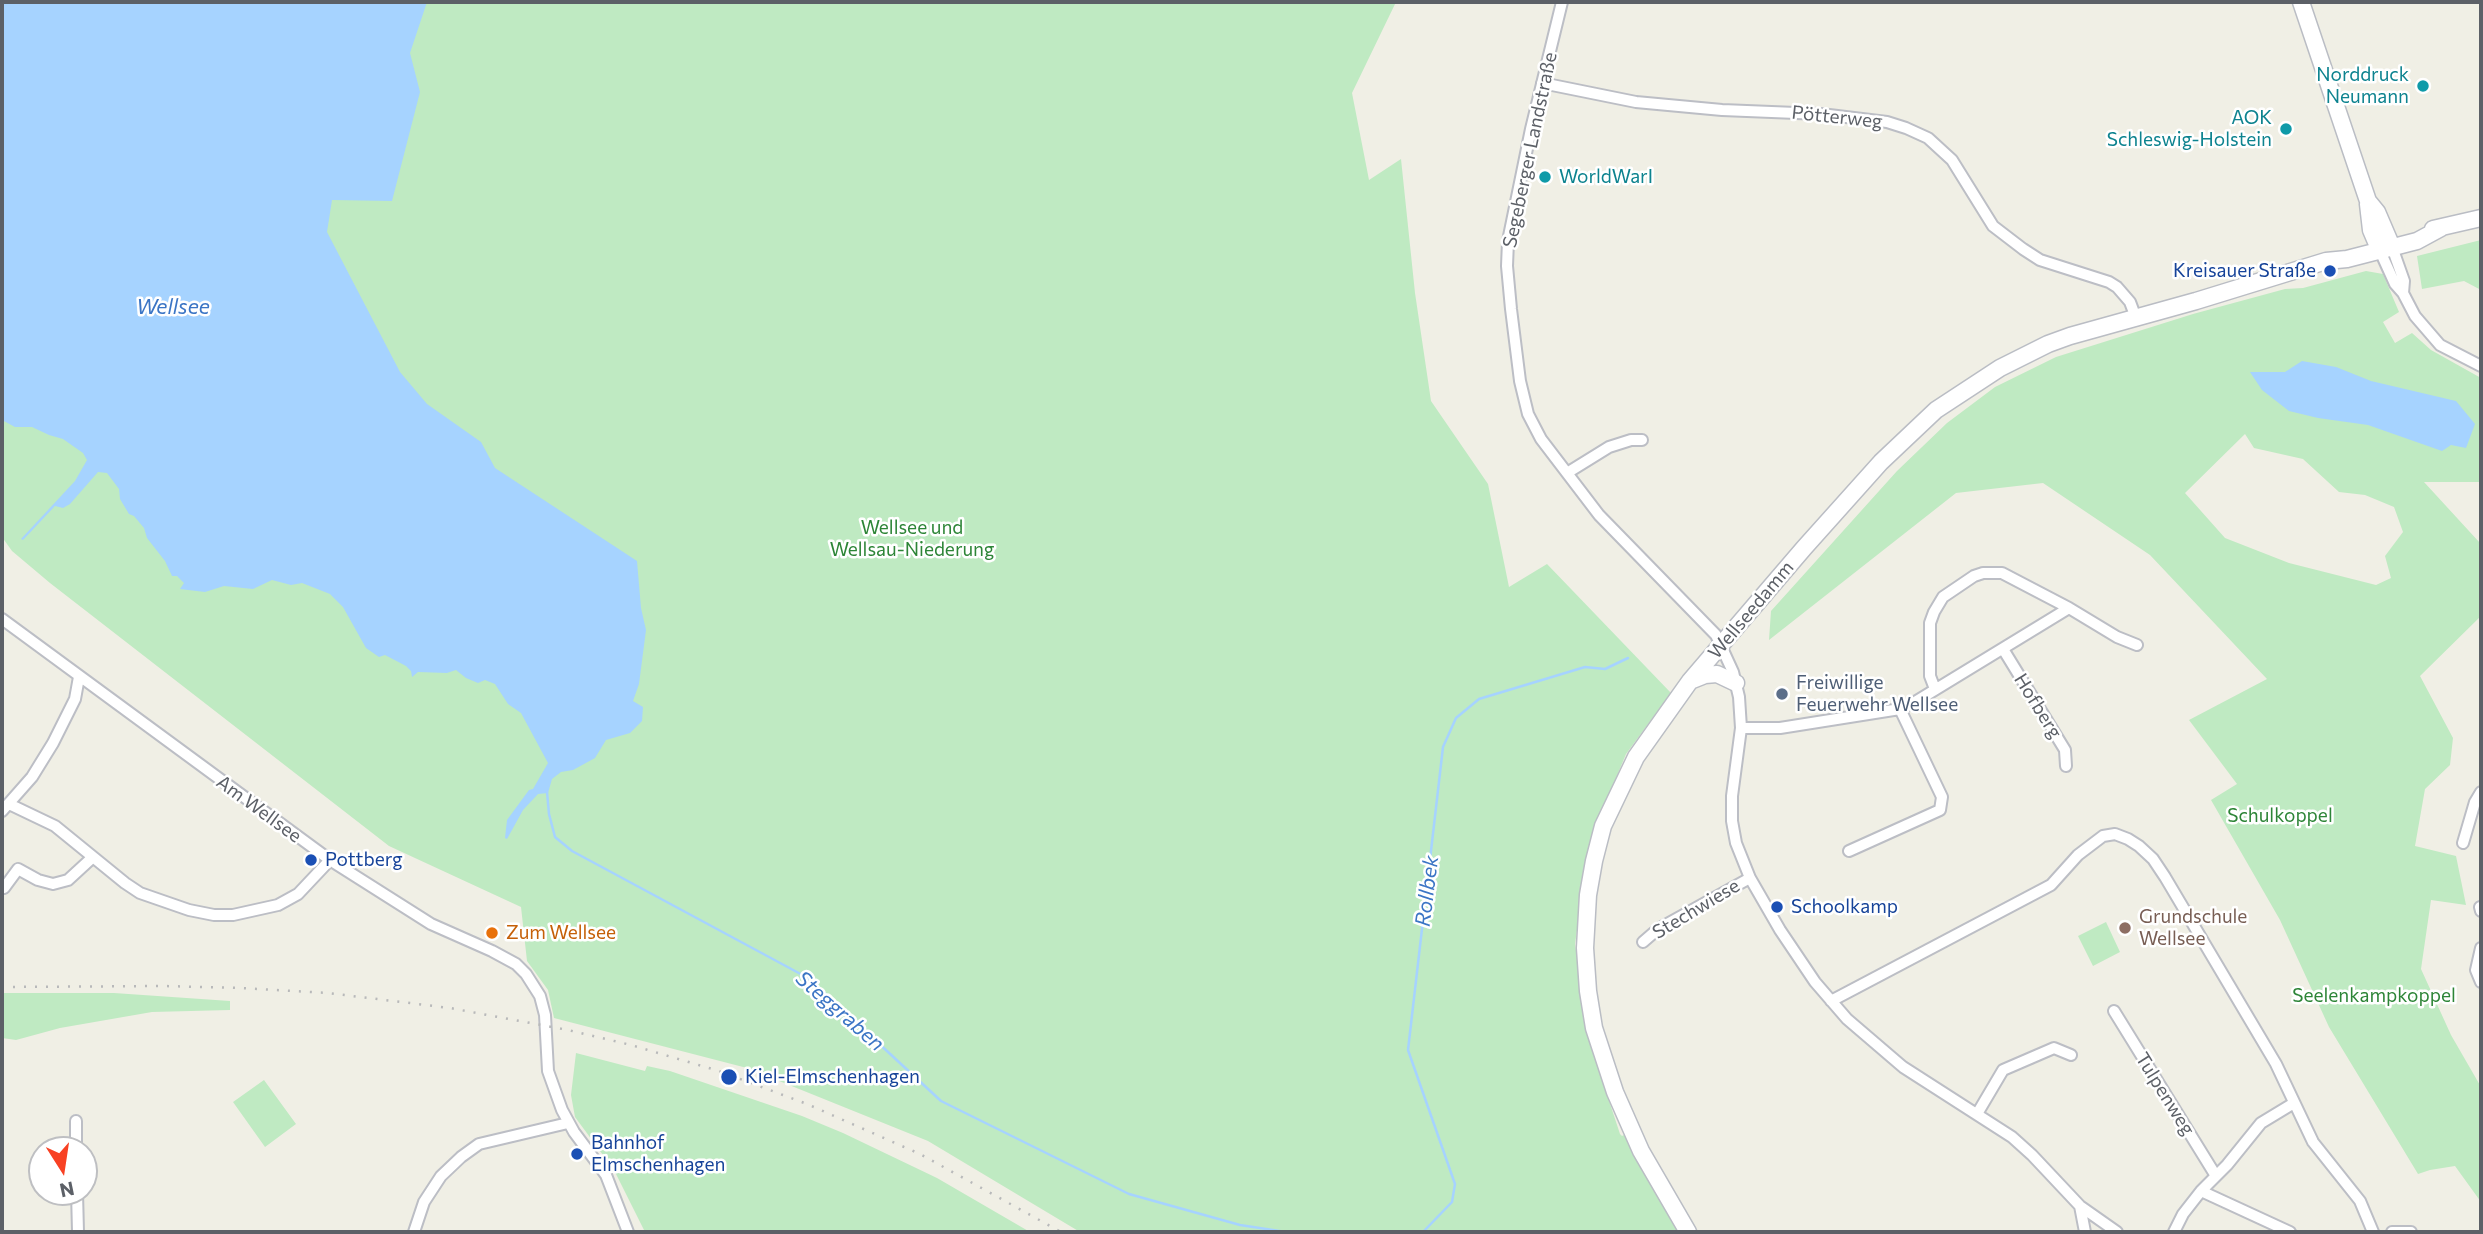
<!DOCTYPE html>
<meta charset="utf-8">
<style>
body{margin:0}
#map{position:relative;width:2483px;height:1234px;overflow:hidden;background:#f0efe5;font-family:Commissioner,sans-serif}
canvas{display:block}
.frame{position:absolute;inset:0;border:4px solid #5c6067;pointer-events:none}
.north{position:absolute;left:28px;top:1136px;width:70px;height:70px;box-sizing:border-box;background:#fff;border:2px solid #bebfc2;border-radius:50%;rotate:168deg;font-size:19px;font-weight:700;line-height:28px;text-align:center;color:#5c6067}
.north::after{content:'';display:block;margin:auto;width:24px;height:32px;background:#f84123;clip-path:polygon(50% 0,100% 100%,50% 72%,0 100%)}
</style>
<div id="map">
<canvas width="2483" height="1234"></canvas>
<div class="frame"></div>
<div class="north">N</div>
</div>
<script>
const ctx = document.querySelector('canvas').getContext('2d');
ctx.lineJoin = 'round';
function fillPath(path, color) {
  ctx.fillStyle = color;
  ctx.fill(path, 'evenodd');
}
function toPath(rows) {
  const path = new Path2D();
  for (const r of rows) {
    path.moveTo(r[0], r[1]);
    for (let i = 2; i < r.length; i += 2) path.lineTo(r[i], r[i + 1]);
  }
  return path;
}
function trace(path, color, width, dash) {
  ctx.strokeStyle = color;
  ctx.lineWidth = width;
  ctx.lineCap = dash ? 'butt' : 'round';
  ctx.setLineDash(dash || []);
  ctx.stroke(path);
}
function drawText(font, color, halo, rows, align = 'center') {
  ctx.font = font + ' Commissioner,sans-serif';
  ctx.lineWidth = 5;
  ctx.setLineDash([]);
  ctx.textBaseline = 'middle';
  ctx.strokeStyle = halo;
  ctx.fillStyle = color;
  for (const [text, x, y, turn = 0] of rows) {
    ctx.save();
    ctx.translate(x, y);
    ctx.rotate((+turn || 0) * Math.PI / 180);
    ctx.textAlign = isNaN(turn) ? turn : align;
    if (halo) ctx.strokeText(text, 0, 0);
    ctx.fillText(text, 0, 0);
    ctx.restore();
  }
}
fillPath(toPath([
 [2,2,1396,2,1352,93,1369,180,1401,159,1415,293,1431,401,1488,484,1509,587,1547,564,1671,693,1626,754,1590,841,1575,944,1590,1043,1620,1134,1622,1136,1626,1134,1659,1189,1655,1193,1679,1232,1080,1232,928,1141,747,1068,554,1018,548,990,527,961,521,907,389,846,50,583,12,551,2,537],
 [2481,240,2481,290,2464,281,2422,289,2417,256],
 [2366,271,2383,274,2399,312,2383,322,2395,343,2412,333,2431,350,2481,378,2481,482,2424,482,2480,543,2481,616,2420,676,2453,738,2450,765,2425,789,2415,846,2456,856,2466,905,2431,900,2421,969,2451,1035,2481,1087,2481,1202,2455,1166,2430,1170,2418,1174,2329,1027,2280,920,2211,800,2237,784,2189,720,2267,679,2150,555,2043,483,1956,493,1769,640,1771,611,1897,471,1947,423,1995,387,2056,357,2193,314,2285,289,2303,288],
 [2245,434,2254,448,2303,459,2339,492,2365,495,2394,507,2403,532,2385,556,2391,578,2376,585,2289,563,2225,538,2185,493],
 [2106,922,2120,952,2093,966,2078,936],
 [2,993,114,993,230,1001,230,1010,152,1012,60,1028,16,1040,2,1038],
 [576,1053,645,1071,647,1066,670,1071,802,1116,843,1133,937,1178,1030,1232,645,1232,614,1170,575,1117,571,1095],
 [264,1080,296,1124,265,1147,233,1102]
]), '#bfeac2');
fillPath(toPath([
 [2,2,427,2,410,53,420,92,392,201,332,200,327,232,400,372,427,404,481,442,495,468,637,561,641,608,646,630,639,684,633,701,643,707,642,721,630,733,606,740,595,758,573,770,561,772,552,779,548,793,538,794,523,810,507,839,505,838,507,820,529,790,533,789,548,763,521,713,508,704,495,684,485,680,478,683,466,678,456,670,447,673,418,672,412,677,411,671,406,666,385,655,379,657,366,648,343,607,330,594,302,583,291,585,272,580,253,589,224,586,205,592,180,589,184,583,177,576,172,576,165,561,147,538,144,528,134,516,129,514,120,499,119,489,107,473,98,472,70,504,63,508,55,506,23,540,21,539,75,481,87,460,83,453,63,439,49,435,32,427,15,427,2,420],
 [2302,361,2336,367,2371,381,2456,401,2475,424,2466,448,2451,445,2442,451,2368,425,2318,418,2289,411,2262,390,2250,372,2285,372]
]), '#a6d3ff');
trace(toPath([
 [547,792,549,814,555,837,572,851,808,978,941,1101,1129,1194,1240,1225,1286,1232],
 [1423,1232,1452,1202,1455,1184,1408,1050,1443,747,1456,718,1479,699,1585,667,1605,669,1628,658]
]), '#a6d3ff', 2.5);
const street = toPath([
 [1562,2,1531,129,1508,241,1507,266,1511,309,1520,381,1528,414,1541,439,1599,515,1716,635,1733,672,1739,697,1741,728,1732,796,1732,821,1736,843,1750,878,1780,930,1815,982,1847,1019,1903,1067,2012,1137,2032,1155,2080,1206,2117,1232],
 [1542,83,1636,102,1722,110,1821,114,1887,122,1906,128,1928,138,1952,160,1993,226,2023,249,2040,260,2109,282,2117,287,2130,302,2136,318],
 [2392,247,2404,281,2403,293],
 [2380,251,2395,284,2403,293,2415,316,2440,345,2481,366],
 [1567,473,1609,447,1631,440,1642,440],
 [2,619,330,860,431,924,492,951,516,964,526,974,540,996,545,1015,548,1071,562,1110,574,1132,606,1175,628,1232],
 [2003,649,2065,750,2066,766],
 [1935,689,1930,676,1930,623,1934,612,1943,597,1974,576,1983,573,2002,573,2069,608,2117,637,2137,645],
 [1741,728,1780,728,1900,709,1915,702,2069,608],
 [9,804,55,826,125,883,140,893,189,910,214,915,233,915,278,905,298,894,330,860],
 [2,811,32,777,53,743,75,699,79,677],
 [2463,843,2475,802,2481,792],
 [1849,851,1940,810,1942,797,1900,709],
 [4,888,18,869,38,880,53,884,68,880,93,857],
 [2480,907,2481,911],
 [1643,942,1658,929,1750,878],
 [2481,948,2476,970,2481,982],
 [1831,1001,2051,885,2078,855,2103,836,2115,834,2128,839,2139,846,2153,859,2165,877,2276,1064,2313,1142,2360,1201,2373,1232],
 [2114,1011,2216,1176],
 [1977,1114,2003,1070,2054,1048,2071,1055],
 [76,1121,76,1150],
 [2201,1191,2290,1232],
 [77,1192,78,1232],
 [2080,1206,2085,1232],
 [414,1232,424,1202,441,1176,461,1157,479,1144,568,1123],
 [2174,1232,2183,1214,2201,1191,2227,1165,2261,1123,2294,1103],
 [2392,1232,2411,1232]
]);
const secondary = toPath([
 [2301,2,2368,201,2377,212,2392,247],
 [2368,204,2371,230,2380,251],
 [2433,229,2481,218],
 [1690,681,1705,675,1717,674,1736,683],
 [1688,1232,1641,1151,1615,1092,1594,1028,1588,991,1585,948,1588,895,1594,861,1603,826,1636,757,1690,681,1804,548,1881,462,1936,410,2000,368,2048,344,2070,336,2196,301,2326,261,2347,259,2417,241,2441,228]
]);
trace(street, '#bcbec5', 14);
trace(secondary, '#babdc4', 19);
trace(street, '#fff', 10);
trace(secondary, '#fff', 16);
trace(toPath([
 [2,987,164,986,240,988,328,993,450,1008,568,1030,631,1045,719,1071,807,1104,920,1154,1061,1232]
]), '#b8b9ba', 2.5, [2, 9]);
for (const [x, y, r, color] of [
 [2423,86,7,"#0f9aa8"],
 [2286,129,7,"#0f9aa8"],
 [1545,177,7,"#0f9aa8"],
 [2330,271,7,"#1a4fb4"],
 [1782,694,7,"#5c6f8a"],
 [311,860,7,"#1a4fb4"],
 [1777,907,7,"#1a4fb4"],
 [2125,928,7,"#8d6e63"],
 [492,933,7,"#e8710a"],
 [729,1077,9,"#1a4fb4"],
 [577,1154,7,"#1a4fb4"]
]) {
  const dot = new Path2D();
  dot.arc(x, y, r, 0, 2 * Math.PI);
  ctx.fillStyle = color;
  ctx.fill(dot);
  trace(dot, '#fff', 2.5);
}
drawText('19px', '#0d838f', '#fff', [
 ["Norddruck",2409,75],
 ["Neumann",2409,97],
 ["AOK",2272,118],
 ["Schleswig-Holstein",2272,140],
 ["WorldWarI",1559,177,"left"]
], 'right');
drawText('19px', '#5c6067', '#fff', [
 ["Pötterweg",1837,117,6],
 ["Segeberger Landstraße",1530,150,-78],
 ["Wellseedamm",1751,610,-50],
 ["Hofberg",2038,706,58],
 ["Am Wellsee",259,809,36],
 ["Stechwiese",1696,909,-31],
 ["Tulpenweg",2165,1094,58]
]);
drawText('19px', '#164399', '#fff', [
 ["Kreisauer Straße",2316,271,"right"],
 ["Pottberg",325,860],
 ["Schoolkamp",1791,907],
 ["Kiel-Elmschenhagen",745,1077],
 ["Bahnhof",591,1143],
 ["Elmschenhagen",591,1165]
], 'left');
drawText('19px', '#2d8537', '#fff', [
 ["Wellsee und",912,528],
 ["Wellsau-Niederung",912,550],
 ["Schulkoppel",2280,816],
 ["Seelenkampkoppel",2374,996]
]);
drawText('19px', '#4e5e75', '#fff', [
 ["Freiwillige",1796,683],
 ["Feuerwehr Wellsee",1796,705]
], 'left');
drawText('19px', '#785e54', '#fff', [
 ["Grundschule",2139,917],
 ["Wellsee",2139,939]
], 'left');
drawText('19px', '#c56008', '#fff', [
 ["Zum Wellsee",506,933]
], 'left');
drawText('italic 21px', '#3b75c5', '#fff', [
 ["Wellsee",173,307],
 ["Rollbek",1427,891,-83],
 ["Steggraben",840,1011,41]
]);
</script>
